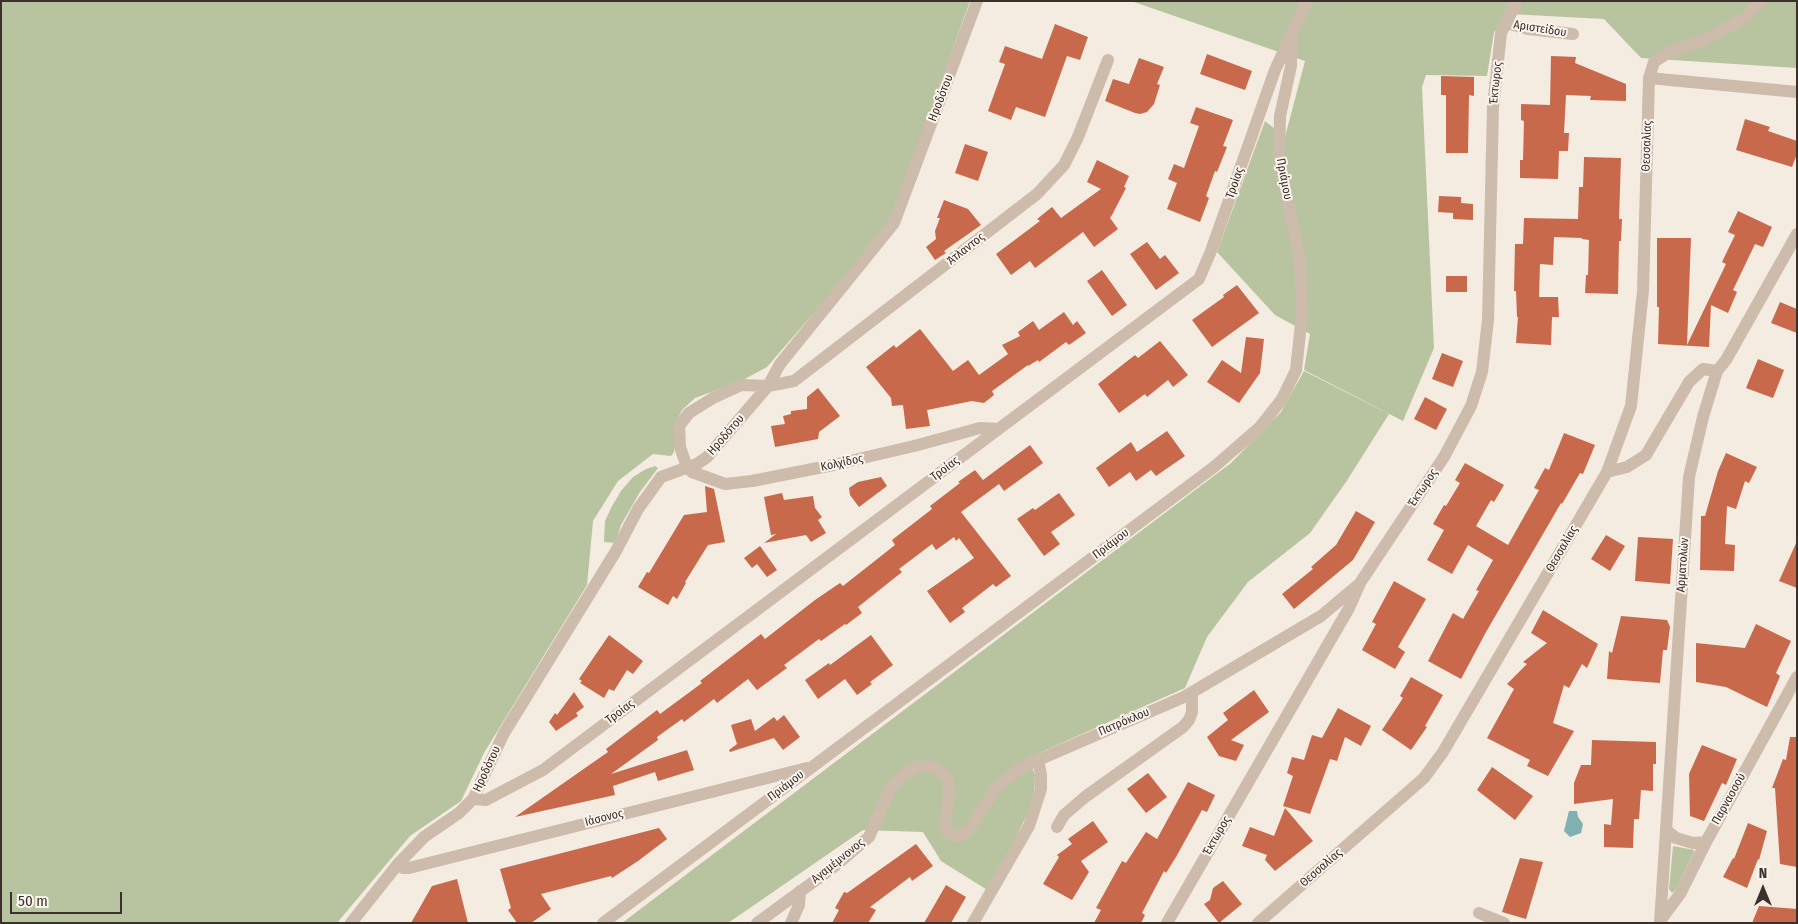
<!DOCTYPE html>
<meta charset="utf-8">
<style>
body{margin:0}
#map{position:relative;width:1798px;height:924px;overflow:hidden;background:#f4ebe1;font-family:"Fira Sans Condensed",sans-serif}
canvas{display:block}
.frame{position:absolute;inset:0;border:2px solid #3b302b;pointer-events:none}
.north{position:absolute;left:1738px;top:864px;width:50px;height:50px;-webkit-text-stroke:4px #fbf5ee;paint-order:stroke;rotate:0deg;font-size:14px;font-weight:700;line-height:20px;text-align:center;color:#3b302b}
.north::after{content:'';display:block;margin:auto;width:18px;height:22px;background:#3b302b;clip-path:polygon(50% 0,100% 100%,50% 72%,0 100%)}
.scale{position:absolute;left:10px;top:892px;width:112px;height:22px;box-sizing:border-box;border:2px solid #3b302b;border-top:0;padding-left:6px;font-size:15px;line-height:18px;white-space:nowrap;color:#3b302b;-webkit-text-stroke:4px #fbf5ee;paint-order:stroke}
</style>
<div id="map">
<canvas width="1798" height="924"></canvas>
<div class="frame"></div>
<div class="north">N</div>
<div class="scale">50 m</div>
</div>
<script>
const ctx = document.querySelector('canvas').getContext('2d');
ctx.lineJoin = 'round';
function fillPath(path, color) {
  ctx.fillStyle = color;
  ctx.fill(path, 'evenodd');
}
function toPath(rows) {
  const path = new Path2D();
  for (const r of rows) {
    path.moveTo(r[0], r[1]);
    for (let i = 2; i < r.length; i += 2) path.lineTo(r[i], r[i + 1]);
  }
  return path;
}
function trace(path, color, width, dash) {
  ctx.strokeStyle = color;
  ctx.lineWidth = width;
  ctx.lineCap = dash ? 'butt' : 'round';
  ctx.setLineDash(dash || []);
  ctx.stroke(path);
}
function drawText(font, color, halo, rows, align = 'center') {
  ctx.font = font + ' "Fira Sans Condensed",sans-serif';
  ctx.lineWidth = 4;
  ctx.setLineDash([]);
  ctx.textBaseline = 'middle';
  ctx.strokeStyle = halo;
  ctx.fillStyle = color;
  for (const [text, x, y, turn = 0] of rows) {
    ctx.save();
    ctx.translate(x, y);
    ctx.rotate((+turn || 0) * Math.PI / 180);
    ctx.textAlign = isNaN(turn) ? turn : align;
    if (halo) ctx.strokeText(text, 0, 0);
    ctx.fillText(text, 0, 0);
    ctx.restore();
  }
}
fillPath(toPath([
 [1,1,970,1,889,226,767,367,743,380,695,398,682,410,674,426,674,452,671,456,653,454,618,481,593,521,587,585,484,753,461,801,410,836,337,923,1,923],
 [1131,1,1797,1,1797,68,1641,58,1604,19,1510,14,1494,32,1487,76,1426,75,1422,87,1434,348,1403,421,1304,370,1310,334,1275,315,1217,252,1265,121,1285,137,1305,61],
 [1304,371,1389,414,1346,482,1310,533,1248,582,1207,637,1185,688,1028,758,1035,775,1034,801,989,891,941,861,923,832,863,830,728,923,622,923,1231,463,1281,412],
 [655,466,658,468,640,492,621,525,615,543,604,542,605,521,612,506,621,491,633,477,646,469],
 [1673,846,1694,850,1694,852,1676,889,1672,893,1669,889]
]), '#b8c4a0');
fillPath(toPath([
 [1569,811,1577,811,1578,817,1583,824,1581,833,1570,837,1564,831]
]), '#7fb0b2');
fillPath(toPath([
 [1055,24,1088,37,1080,60,1067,56,1045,117,1016,107,1011,120,988,111,1005,64,999,62,1005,46,1042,59],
 [1207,54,1252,71,1245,90,1200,74],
 [1551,56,1576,57,1575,63,1626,84,1626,101,1590,100,1591,96,1566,95,1564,133,1569,133,1568,151,1559,151,1558,179,1520,178,1520,160,1523,160,1524,121,1521,120,1521,104,1550,105],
 [1139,58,1164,67,1157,84,1160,85,1154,104,1147,112,1140,114,1135,113,1105,101,1113,79,1129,84],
 [1441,76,1474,77,1474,96,1469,95,1468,153,1446,153,1446,95,1441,95],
 [1196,107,1233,120,1223,146,1227,147,1217,172,1215,171,1206,196,1209,198,1200,222,1167,209,1177,183,1168,179,1174,164,1184,168,1199,126,1190,123],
 [1745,119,1770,127,1768,131,1797,141,1797,154,1792,167,1736,150],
 [965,144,988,152,978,181,955,173],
 [1584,157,1621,158,1619,219,1622,219,1621,241,1619,241,1618,294,1585,293,1586,275,1588,275,1589,240,1582,239,1582,238,1554,237,1553,265,1540,264,1539,297,1558,297,1559,317,1552,317,1551,345,1516,343,1518,317,1517,317,1516,291,1514,291,1515,244,1523,244,1524,218,1578,219,1579,187,1583,187],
 [1097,160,1129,176,1124,187,1126,188,1112,215,1110,218,1118,229,1094,247,1083,232,1035,268,1030,261,1011,275,996,254,1040,221,1037,219,1052,207,1061,218,1101,189,1087,182],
 [1439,196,1461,197,1461,203,1473,204,1473,220,1453,219,1453,213,1438,212],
 [944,200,968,209,981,225,944,251,946,253,935,260,926,247,936,239,935,231,940,218,937,218],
 [1738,211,1772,227,1763,247,1755,244,1733,290,1737,292,1728,313,1711,305,1709,347,1658,344,1659,307,1657,307,1657,238,1691,238,1687,345,1726,264,1722,262,1735,235,1728,232],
 [1147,242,1160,259,1165,255,1179,273,1156,290,1130,254],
 [1102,270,1127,305,1112,316,1087,281],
 [1446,276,1467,276,1467,292,1446,292],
 [1237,285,1259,313,1212,347,1192,320,1224,297,1223,295],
 [1780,302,1797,309,1797,333,1771,323],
 [1064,312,1073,325,1077,321,1086,333,1069,345,1066,342,1039,362,1038,360,1028,366,1028,365,992,391,994,395,984,403,972,401,927,410,930,426,906,429,903,405,892,406,891,398,866,367,894,345,896,348,920,329,953,371,968,360,979,375,1008,354,1002,345,1020,336,1018,332,1033,321,1039,330],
 [1246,337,1264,339,1260,373,1239,403,1207,382,1222,360,1241,373],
 [1160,341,1188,375,1173,387,1168,380,1147,397,1145,394,1119,413,1098,384,1135,355,1138,358],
 [1442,353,1463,361,1453,387,1432,379],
 [1758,359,1784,370,1773,398,1746,388],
 [818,388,840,416,819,432,818,439,775,447,771,426,785,424,783,416,791,414,791,411,807,409,807,397],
 [1425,397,1447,409,1436,430,1414,419],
 [1167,431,1185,456,1156,476,1151,470,1136,481,1130,472,1109,487,1096,468,1131,442,1137,452],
 [1564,433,1595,445,1583,474,1580,473,1562,504,1561,503,1486,632,1461,679,1428,661,1453,613,1463,619,1479,591,1476,590,1493,560,1468,545,1452,574,1427,560,1444,530,1433,524,1444,505,1446,506,1460,483,1455,480,1465,463,1504,485,1494,502,1491,500,1476,526,1508,545,1539,490,1534,488,1545,468,1549,470],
 [1030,445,1043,463,1004,491,999,484,961,512,1011,576,996,587,993,584,962,608,965,612,950,623,927,591,974,558,959,538,956,541,954,537,936,550,932,544,899,569,902,572,858,607,862,613,846,625,845,624,821,641,819,639,784,665,787,668,757,690,748,679,717,703,714,699,684,722,682,719,657,737,658,740,611,774,687,750,694,770,658,781,655,772,613,786,615,795,515,817,608,752,606,749,657,710,660,714,702,683,700,681,761,634,765,639,815,600,840,583,843,586,895,545,892,540,932,509,930,506,960,483,958,482,975,470,983,480],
 [1726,453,1757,467,1749,483,1745,481,1736,509,1727,506,1725,544,1735,545,1734,571,1700,570,1701,516,1705,516,1718,471],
 [881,477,887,486,859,507,850,495,849,488,858,482],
 [705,486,714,489,725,542,708,545,685,582,686,583,677,599,673,596,668,605,638,587,647,572,649,573,684,515,707,512],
 [782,493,784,500,813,496,815,508,822,517,818,520,826,533,811,542,806,535,764,543,776,534,771,535,764,497],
 [1059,493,1075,515,1051,532,1060,544,1044,556,1017,519,1033,508,1035,510],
 [1356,511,1375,522,1353,560,1294,609,1282,594,1313,569,1311,567,1336,545],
 [1606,535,1625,546,1610,571,1591,559],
 [1638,537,1673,539,1670,584,1635,581],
 [1797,541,1797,588,1779,581],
 [760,546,777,570,767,577,757,564,752,568,744,558],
 [1394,581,1426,599,1398,647,1405,652,1395,669,1362,650,1376,624,1372,622],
 [1543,610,1598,644,1587,668,1582,664,1569,688,1564,685,1553,723,1574,731,1548,776,1527,766,1530,760,1487,738,1514,689,1507,684,1527,664,1523,662,1547,643,1531,633],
 [1621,616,1667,620,1670,627,1667,650,1663,650,1660,683,1607,679,1609,651,1612,653],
 [1756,624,1791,641,1776,673,1780,676,1767,707,1726,687,1696,682,1696,643,1745,648],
 [609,635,643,661,633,674,627,670,614,691,609,689,604,698,580,683,582,681,579,679],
 [871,635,893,665,870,682,872,684,857,695,845,679,818,699,805,680,829,663,830,665],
 [1411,677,1443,695,1425,726,1427,727,1411,750,1382,730,1403,698,1400,696],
 [1254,690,1269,712,1231,740,1244,745,1236,761,1219,756,1207,737,1228,720,1223,713],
 [574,692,584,707,576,713,578,716,556,731,549,722,555,713,557,715],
 [1338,708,1371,726,1361,746,1345,737,1337,761,1330,759,1310,814,1283,806,1293,776,1287,773,1292,757,1304,760,1312,735,1322,738],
 [784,715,800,737,783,750,774,738,730,752,729,750,737,744,731,725,751,719,755,731,774,717,777,721],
 [1790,737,1797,737,1797,867,1780,864,1775,788,1772,788,1783,759,1786,760],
 [1592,740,1656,742,1656,764,1653,764,1653,791,1641,790,1639,819,1634,819,1633,848,1604,847,1604,824,1611,825,1613,799,1574,804,1574,783,1581,765,1591,765],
 [1702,745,1737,759,1726,785,1722,783,1704,821,1690,816,1689,774],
 [1492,767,1533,796,1515,820,1477,790],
 [1148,773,1167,797,1146,813,1127,789],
 [1188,782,1215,795,1207,812,1202,810,1176,857,1166,873,1164,871,1142,913,1145,915,1141,923,1094,923,1101,910,1096,908,1122,861,1126,863,1146,832,1157,839],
 [1285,808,1313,841,1275,871,1265,860,1267,855,1242,846,1250,827,1274,836],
 [1093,821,1108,842,1081,861,1089,872,1072,900,1043,884,1059,857,1057,855,1072,844,1068,839],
 [1748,823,1767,831,1759,860,1758,859,1747,888,1723,877,1733,858,1734,859],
 [659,828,667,839,638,861,612,878,611,876,541,894,551,909,531,923,517,923,508,910,511,908,500,869],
 [916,844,933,866,912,881,910,877,870,907,876,910,868,923,832,923,839,910,835,908,844,892,847,893],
 [1520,858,1543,862,1526,919,1502,912],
 [457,879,468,923,411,923,432,886],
 [1223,881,1242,904,1219,923,1204,904,1210,900,1213,888],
 [946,885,966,897,951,923,924,923],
 [1759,906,1797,909,1797,923,1752,923]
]), '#c8694b');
trace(toPath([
 [1506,23,1528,29,1573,34],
 [1649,78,1797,92],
 [998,429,980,428,918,445,833,465,752,481,725,484,692,472,687,467,680,447,679,426,689,413,713,398,741,385,768,386,794,381,1037,194,1064,165,1078,137,1108,60],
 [1607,472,1627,467,1646,455,1689,382,1703,369,1717,371],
 [473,799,486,800,543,770,1199,279,1211,251,1275,70,1307,1],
 [1057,827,1064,815,1085,797,1183,727,1189,720,1192,712,1192,693],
 [1666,830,1676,838,1686,841,1693,843,1706,842],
 [398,864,403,868,409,868,807,768],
 [1479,913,1504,923],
 [1660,921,1680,894,1706,842,1797,677],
 [351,923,398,864,424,837,459,813,473,799,504,733,616,551,638,509,661,477,697,464,707,457,768,386,780,364,894,223,977,1],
 [603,923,1214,467,1260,427,1282,399,1296,370,1302,315,1300,259,1279,160,1280,116,1291,66,1291,34],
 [757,923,835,866,869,837,890,789,902,776,916,767,930,766,941,771,948,780,949,792,945,825,947,831,954,836,962,835,971,827,996,788,1022,767,1184,697,1321,616,1358,585],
 [791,923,799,905,800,891],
 [973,923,1029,826,1041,789,1041,775,1038,759],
 [1167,923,1349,608,1360,583,1444,457,1471,406,1482,372,1488,320,1493,107,1501,33,1517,1],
 [1258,923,1424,778,1443,752,1607,472,1631,406,1643,291,1649,78,1654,62,1669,52,1706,39,1746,17,1760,1],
 [1660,923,1689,477,1703,417,1717,371,1726,360,1797,234]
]), '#cdbbac', 12);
drawText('12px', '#3b302b', '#fbf5ee', [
 ["Αριστείδου",1540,29,9],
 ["Έκτωρος",1496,83,-84],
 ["Ηροδότου",941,98,-69],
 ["Θεσσαλίας",1647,146,-88],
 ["Πριάμου",1284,179,79],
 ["Τροίας",1235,183,-71],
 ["Άτλαντος",966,249,-38],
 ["Ηροδότου",726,435,-49],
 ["Κολχίδος",842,463,-12],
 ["Τροίας",945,469,-37],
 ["Έκτωρος",1423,488,-56],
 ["Πριάμου",1111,544,-37],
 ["Θεσσαλίας",1562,549,-60],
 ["Αρματολών",1683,565,-86],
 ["Τροίας",620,712,-37],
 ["Πατρόκλου",1124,722,-23],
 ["Ηροδότου",487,769,-65],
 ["Πριάμου",786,786,-37],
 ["Παρνασσού",1729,799,-61],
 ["Ιάσονος",604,818,-14],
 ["Έκτωρος",1217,836,-60],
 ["Αγαμέμνονος",838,861,-39],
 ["Θεσσαλίας",1321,868,-41]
]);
</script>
